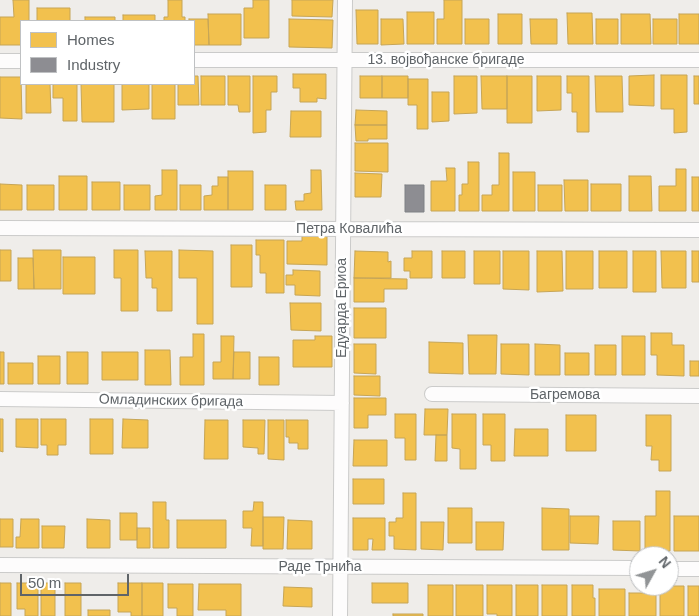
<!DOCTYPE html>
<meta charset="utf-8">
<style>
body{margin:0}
#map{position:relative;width:699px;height:616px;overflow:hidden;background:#efedea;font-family:Arial,sans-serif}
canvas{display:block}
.legend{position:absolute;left:20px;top:20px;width:175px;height:65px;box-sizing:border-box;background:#fff;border:1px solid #bfc1c3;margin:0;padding:6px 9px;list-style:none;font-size:15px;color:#5f6468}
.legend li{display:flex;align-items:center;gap:10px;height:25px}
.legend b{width:25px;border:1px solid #bfc1c3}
.north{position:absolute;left:629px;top:546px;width:50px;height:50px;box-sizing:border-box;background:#fff;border:1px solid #bfc1c3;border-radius:50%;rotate:51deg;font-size:14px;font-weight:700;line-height:20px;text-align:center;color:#5f6468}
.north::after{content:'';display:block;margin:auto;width:18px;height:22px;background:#919496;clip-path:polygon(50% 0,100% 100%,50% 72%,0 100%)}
.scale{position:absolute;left:20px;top:574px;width:109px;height:22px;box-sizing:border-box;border:2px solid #5f6468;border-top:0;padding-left:6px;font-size:15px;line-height:18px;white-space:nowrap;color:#5f6468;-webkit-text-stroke:4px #fff;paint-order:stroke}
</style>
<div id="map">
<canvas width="699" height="616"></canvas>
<ul class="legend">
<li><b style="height:14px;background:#f2c14e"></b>Homes</li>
<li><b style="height:14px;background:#8d8d92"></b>Industry</li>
</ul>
<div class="north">N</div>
<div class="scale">50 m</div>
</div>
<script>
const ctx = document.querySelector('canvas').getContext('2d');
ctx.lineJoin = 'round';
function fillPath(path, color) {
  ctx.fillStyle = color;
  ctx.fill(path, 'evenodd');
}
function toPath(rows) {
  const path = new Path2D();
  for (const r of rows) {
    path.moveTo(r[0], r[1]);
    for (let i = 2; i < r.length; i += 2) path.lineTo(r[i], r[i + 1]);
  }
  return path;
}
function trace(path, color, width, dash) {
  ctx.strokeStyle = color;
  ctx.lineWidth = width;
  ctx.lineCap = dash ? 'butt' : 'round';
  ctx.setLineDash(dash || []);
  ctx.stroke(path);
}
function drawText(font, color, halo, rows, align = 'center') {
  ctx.font = font + ' Arial,sans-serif';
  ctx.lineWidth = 5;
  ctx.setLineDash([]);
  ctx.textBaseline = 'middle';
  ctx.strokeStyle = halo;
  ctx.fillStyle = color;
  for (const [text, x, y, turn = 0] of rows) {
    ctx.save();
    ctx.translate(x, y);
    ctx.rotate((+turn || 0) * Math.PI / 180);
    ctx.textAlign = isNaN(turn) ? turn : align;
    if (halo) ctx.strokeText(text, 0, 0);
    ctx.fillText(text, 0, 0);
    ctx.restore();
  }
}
const homes = toPath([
 [13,0,29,0,29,21,21,21,21,45,0,45,0,17,14,17,13,0],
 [168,0,182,0,182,17,185,17,185,21,164,21,164,17,168,17,168,0],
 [253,0,269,0,269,38,244,38,244,8,253,8,253,0],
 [292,0,333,0,332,17,292,16,292,0],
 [444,0,462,0,462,44,437,44,437,19,444,19,444,0],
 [37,8,70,8,70,21,37,21,37,8],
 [356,10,378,10,378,44,357,44,356,10],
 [407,12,434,12,434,44,407,44,407,12],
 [567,13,592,13,593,44,568,44,567,13],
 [208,14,241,14,241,45,209,45,208,14],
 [498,14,522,14,522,44,498,44,498,14],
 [621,14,650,14,651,44,621,44,621,14],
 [679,14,699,14,699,44,679,44,679,14],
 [123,15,155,15,155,21,123,21,123,15],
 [85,17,115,17,115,21,85,21,85,17],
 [189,19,208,19,209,45,194,45,194,21,189,21,189,19],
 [289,19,333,20,332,48,289,47,289,19],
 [381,19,403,19,404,44,381,45,381,19],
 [465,19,489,19,489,44,465,44,465,19],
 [530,19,557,19,557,44,531,44,530,19],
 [596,19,618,19,618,44,596,44,596,19],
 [653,19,677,19,677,44,653,44,653,19],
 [293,74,326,74,326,99,317,98,317,102,300,102,300,88,293,88,293,74],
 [654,75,654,106,629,105,629,76,654,75],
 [661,75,687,75,687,132,674,133,674,109,661,109,661,75],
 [194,76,198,76,199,105,178,105,178,84,194,84,194,76],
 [201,76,225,76,225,105,201,105,201,76],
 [228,76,250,76,250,112,239,112,238,105,228,105,228,76],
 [253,76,277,76,277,92,271,92,271,110,266,110,266,132,253,133,253,76],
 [360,76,382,76,382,98,360,98,360,76],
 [382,76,408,76,408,98,382,98,382,76],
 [454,76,477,76,477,113,454,114,454,76],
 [481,76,507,76,507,109,482,109,481,76],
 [507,76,532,76,532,123,507,123,507,76],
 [537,76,561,76,561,110,537,111,537,76],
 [567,76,589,76,589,132,577,132,577,112,572,112,572,93,567,93,567,76],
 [595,76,622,76,623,112,596,112,595,76],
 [694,76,699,76,699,104,694,104,694,76],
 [0,77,21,77,22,119,0,118,0,77],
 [408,79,428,79,428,129,417,129,417,105,408,105,408,79],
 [26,84,50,84,51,113,26,113,26,84],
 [53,84,77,84,77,121,63,121,63,98,53,98,53,84],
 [81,84,114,84,114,122,82,122,81,84],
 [122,84,149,84,149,109,122,110,122,84],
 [152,84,175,84,175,119,152,119,152,84],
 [432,92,449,92,449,121,432,122,432,92],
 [356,110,387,111,387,125,355,125,356,110],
 [291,111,321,111,321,137,290,137,291,111],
 [355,125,387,125,387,139,368,139,368,141,356,141,355,125],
 [355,143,388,143,388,172,355,171,355,143],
 [499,153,509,153,509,211,482,211,482,195,492,195,492,185,499,185,499,153],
 [468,162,479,162,479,211,459,211,459,195,462,195,462,184,468,184,468,162],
 [446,168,455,168,455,211,431,211,431,181,447,181,446,168],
 [676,169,686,169,686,211,659,211,659,186,676,186,676,169],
 [162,170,177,170,177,210,155,210,155,196,162,195,162,170],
 [311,170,321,170,322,210,296,210,295,201,304,201,304,194,311,193,311,170],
 [228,171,253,171,253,210,228,210,228,171],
 [513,172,535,172,535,211,513,211,513,172],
 [355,173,382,174,381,197,355,197,355,173],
 [59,176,87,176,87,210,59,210,59,176],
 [629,176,651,176,652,211,629,211,629,176],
 [218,177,228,177,228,210,204,210,204,196,212,195,212,186,218,186,218,177],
 [692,177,699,177,699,211,692,211,692,177],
 [564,180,588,180,588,211,565,211,564,180],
 [92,182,120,182,120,210,92,210,92,182],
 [0,184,22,185,22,210,0,210,0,184],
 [591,184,621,184,621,211,591,211,591,184],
 [27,185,54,185,54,210,27,210,27,185],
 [124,185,150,185,150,210,124,210,124,185],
 [180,185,201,185,201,210,180,210,180,185],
 [265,185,286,185,286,210,265,210,265,185],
 [538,185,562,185,562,211,538,211,538,185],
 [302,236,327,236,327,265,287,264,287,241,302,241,302,236],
 [256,240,284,240,284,293,266,293,266,273,260,273,260,255,256,255,256,240],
 [231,245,252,245,252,287,231,287,231,245],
 [0,250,11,250,11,281,0,281,0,250],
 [33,250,61,250,61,289,34,289,33,250],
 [114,250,138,250,138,311,121,311,121,278,114,278,114,250],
 [179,250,213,251,213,324,197,324,197,278,179,278,179,250],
 [145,251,172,251,172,311,157,311,157,288,152,288,152,278,146,278,145,251],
 [355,251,388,252,388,262,391,261,391,278,354,278,355,251],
 [412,251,432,251,432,278,410,278,410,271,404,271,404,258,412,258,412,251],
 [442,251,465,251,465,278,442,278,442,251],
 [474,251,500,251,500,284,474,284,474,251],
 [503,251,529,251,529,290,503,289,503,251],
 [537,251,562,251,563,291,537,292,537,251],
 [566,251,593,251,593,289,566,289,566,251],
 [599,251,627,251,627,288,599,288,599,251],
 [633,251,656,251,656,292,633,292,633,251],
 [661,251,686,251,686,288,662,288,661,251],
 [692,251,699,251,699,282,692,282,692,251],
 [63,257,95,257,95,294,63,294,63,257],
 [18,258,33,258,34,289,18,289,18,258],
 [293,270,320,271,320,296,295,295,295,285,286,285,286,275,293,275,293,270],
 [354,278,407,279,407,289,384,289,384,302,354,302,354,278],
 [290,303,321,303,321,331,291,330,290,303],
 [354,308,386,308,386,338,354,338,354,308],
 [651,333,672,333,672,345,684,345,684,376,657,375,657,355,651,355,651,333],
 [193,334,204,334,204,385,180,385,180,357,193,357,193,334],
 [468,335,497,335,496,374,469,374,468,335],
 [221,336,234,336,233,379,213,379,213,362,221,362,221,336],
 [315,336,332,336,332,367,293,367,293,340,315,340,315,336],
 [622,336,645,336,645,375,622,375,622,336],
 [429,342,463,343,463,374,429,373,429,342],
 [354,344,376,344,376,374,354,373,354,344],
 [501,344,529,344,529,375,501,374,501,344],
 [535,344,560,345,560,375,535,375,535,344],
 [595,345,616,345,616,375,595,375,595,345],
 [145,350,170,350,171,385,145,385,145,350],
 [0,352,4,352,4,384,0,384,0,352],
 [67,352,88,352,88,384,67,384,67,352],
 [102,352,138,352,138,380,102,380,102,352],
 [234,352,250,352,250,379,233,379,234,352],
 [565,353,589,353,589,375,565,375,565,353],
 [38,356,60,356,60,384,38,384,38,356],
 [259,357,279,357,279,385,259,385,259,357],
 [690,361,699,361,699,376,690,376,690,361],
 [8,363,33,363,33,384,8,384,8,363],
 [354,376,380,376,380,396,354,395,354,376],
 [354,398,386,398,386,415,368,415,368,428,354,428,354,398],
 [425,409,448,409,447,435,424,435,425,409],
 [395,414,416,414,416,460,405,460,405,438,395,438,395,414],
 [452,414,476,414,476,469,460,469,460,449,452,448,452,414],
 [483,414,505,414,505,461,491,461,491,445,483,445,483,414],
 [566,415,596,415,596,451,566,451,566,415],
 [646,415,671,415,671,471,659,471,659,460,651,460,652,446,646,446,646,415],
 [0,419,3,419,3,452,0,451,0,419],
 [16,419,38,419,38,448,16,447,16,419],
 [41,419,66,419,66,445,58,445,58,455,47,455,47,445,41,445,41,419],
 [90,419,113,419,113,454,90,454,90,419],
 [123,419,148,420,148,448,122,448,123,419],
 [205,420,228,420,228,459,204,459,205,420],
 [243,420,265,420,264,454,258,454,258,448,243,447,243,420],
 [268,420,284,420,284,460,268,459,268,420],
 [286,420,308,420,308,449,298,449,298,443,289,443,289,437,286,437,286,420],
 [515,429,548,429,548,456,514,456,515,429],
 [436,435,447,435,447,461,435,461,436,435],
 [354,440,387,440,387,466,353,466,354,440],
 [353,479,384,479,384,504,353,504,353,479],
 [656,491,670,491,670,551,645,551,645,516,656,516,656,491],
 [403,493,416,493,416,550,394,549,394,536,389,536,389,522,396,522,396,518,403,518,403,493],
 [153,502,166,502,166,520,169,520,169,548,153,548,153,502],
 [254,502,263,502,263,546,251,546,252,528,243,528,243,511,253,511,254,502],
 [448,508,472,508,472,543,448,543,448,508],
 [542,508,569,509,569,550,542,550,542,508],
 [120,513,137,513,137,540,120,540,120,513],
 [570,516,599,516,598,544,570,543,570,516],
 [674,516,699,516,699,551,674,551,674,516],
 [263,517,284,517,283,549,263,549,263,517],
 [353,518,385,518,385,550,372,550,373,539,368,539,368,550,353,550,353,518],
 [0,519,13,519,13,547,0,547,0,519],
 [21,519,39,519,39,548,16,548,16,537,20,537,21,519],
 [87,519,110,520,110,548,87,548,87,519],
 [177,520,226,520,226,548,177,548,177,520],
 [288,520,312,521,312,549,287,549,288,520],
 [613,521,640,521,640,551,613,550,613,521],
 [421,522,444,522,443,550,421,549,421,522],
 [476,522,504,522,503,550,476,550,476,522],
 [42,526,65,526,64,548,42,548,42,526],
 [137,528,150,528,150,548,137,548,137,528],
 [0,583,11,583,11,616,0,616,0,583],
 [17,583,38,583,38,616,25,616,25,609,17,609,17,583],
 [41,583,55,583,55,616,41,616,41,583],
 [65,583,81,583,81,616,65,616,65,583],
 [118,583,142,583,142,616,131,616,131,612,118,612,118,583],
 [142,583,163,583,163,616,142,616,142,583],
 [372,583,408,583,408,603,372,603,372,583],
 [168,584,193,584,193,616,177,616,177,608,168,608,168,584],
 [199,584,241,584,241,616,226,616,226,610,198,610,199,584],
 [428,585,453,585,453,616,428,616,428,585],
 [456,585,483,585,483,616,456,616,456,585],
 [487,585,512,585,512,616,497,616,497,614,487,614,487,585],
 [516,585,538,585,538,616,516,616,516,585],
 [542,585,567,585,567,616,542,616,542,585],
 [572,585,593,585,593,598,595,598,595,616,572,616,572,585],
 [660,586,684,586,684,616,660,616,660,586],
 [688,586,699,586,699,616,688,616,688,586],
 [284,587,312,588,312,607,283,606,284,587],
 [599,589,625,589,625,616,599,616,599,589],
 [629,593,656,593,656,616,629,616,629,593],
 [88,610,110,610,110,616,88,616,88,610],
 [393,614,423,614,423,616,393,616,393,614]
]);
fillPath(homes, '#f2c14e');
trace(homes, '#c6a556', 1);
const industry = toPath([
 [405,185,424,185,424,212,405,212,405,185]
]);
fillPath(industry, '#8d8d92');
trace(industry, '#7f8185', 1);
const minor = toPath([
 [194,60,699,60],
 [0,61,21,61],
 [0,228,699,230],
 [432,394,699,396],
 [0,399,342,403],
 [0,565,639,568],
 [669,569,699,569],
 [340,616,345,0]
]);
trace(minor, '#cbcbca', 16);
trace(minor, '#fdfcfc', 14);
drawText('14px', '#5f6468', '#fff', [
 ["13. војвођанске бригаде",446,60],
 ["Петра Ковалића",349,229],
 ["Едуарда Ериоа",342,308,-90],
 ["Багремова",565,395],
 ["Омладинских бригада",171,401,1],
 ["Раде Трнића",320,567]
]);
</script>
